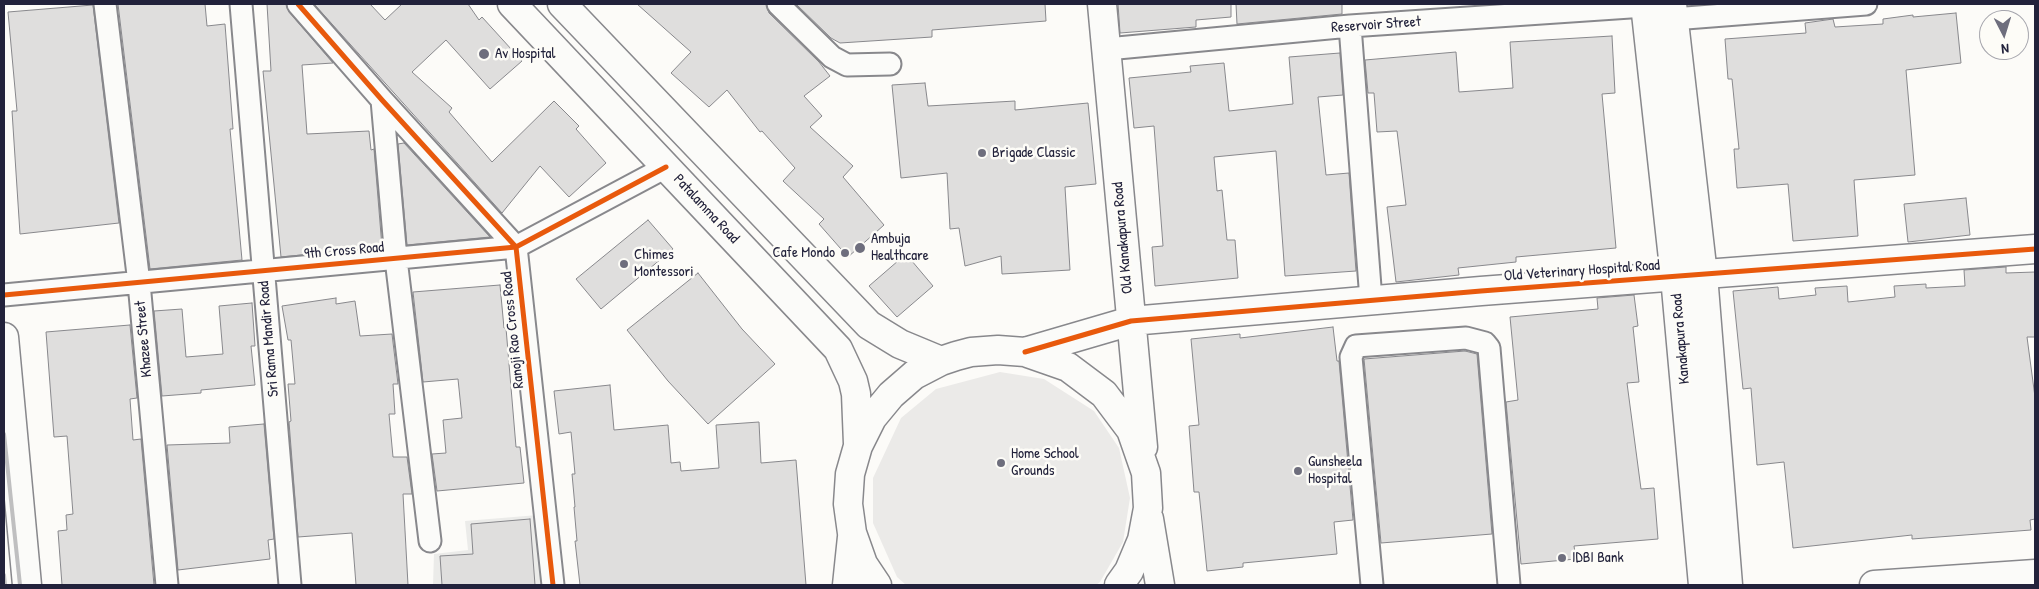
<!DOCTYPE html>
<style>
body{margin:0}
#map{position:relative;width:2039px;height:589px;overflow:hidden;background:#fcfbf8;font-family:"Patrick Hand",sans-serif}
canvas{display:block}
.frame{position:absolute;inset:0;border:5px solid #22223b;pointer-events:none}
.north{position:absolute;left:1979px;top:10px;width:50px;height:50px;box-sizing:border-box;background:#fdfcf7;border:1px solid #a5a5ac;border-radius:50%;rotate:175deg;font-size:14px;font-weight:700;line-height:20px;text-align:center;color:#22223b}
.north::after{content:'';display:block;margin:auto;width:18px;height:22px;background:#6e6e7d;clip-path:polygon(50% 0,100% 100%,50% 72%,0 100%)}
</style>
<div id="map">
<canvas width="2039" height="589"></canvas>
<div class="frame"></div>
<div class="north">N</div>
</div>
<script>
const ctx = document.querySelector('canvas').getContext('2d');
ctx.lineJoin = 'round';
function fillPath(path, color) {
  ctx.fillStyle = color;
  ctx.fill(path, 'evenodd');
}
function toPath(rows) {
  const path = new Path2D();
  for (const r of rows) {
    path.moveTo(r[0], r[1]);
    for (let i = 2; i < r.length; i += 2) path.lineTo(r[i], r[i + 1]);
  }
  return path;
}
function trace(path, color, width, dash) {
  ctx.strokeStyle = color;
  ctx.lineWidth = width;
  ctx.lineCap = dash ? 'butt' : 'round';
  ctx.setLineDash(dash || []);
  ctx.stroke(path);
}
function drawText(font, color, halo, rows, align = 'center') {
  ctx.font = font + ' "Patrick Hand",sans-serif';
  ctx.lineWidth = 5;
  ctx.setLineDash([]);
  ctx.textBaseline = 'middle';
  ctx.strokeStyle = halo;
  ctx.fillStyle = color;
  for (const [text, x, y, turn = 0] of rows) {
    ctx.save();
    ctx.translate(x, y);
    ctx.rotate((+turn || 0) * Math.PI / 180);
    ctx.textAlign = isNaN(turn) ? turn : align;
    if (halo) ctx.strokeText(text, 0, 0);
    ctx.fillText(text, 0, 0);
    ctx.restore();
  }
}
fillPath(toPath([
 [538,515,544,585,433,585,434,554,468,550,465,521]
]), '#ebebe9');
fillPath(toPath([
 [1000,372,1044,379,1094,411,1119,448,1130,498,1123,542,1100,582,1096,585,906,585,897,577,873,523,873,478,901,418,936,389]
]), '#ebeae8');
const building = toPath([
 [118,4,205,4,207,26,225,24,233,129,230,129,242,260,150,269,118,4],
 [267,4,286,4,289,12,333,63,302,65,307,134,369,131,371,150,374,149,382,247,281,257,263,71,271,71,267,4],
 [314,4,370,4,385,20,402,4,468,4,479,20,482,17,522,61,490,89,446,40,412,72,452,108,449,112,492,162,554,101,579,126,576,129,606,163,569,197,540,166,502,213,314,4],
 [637,4,766,4,769,13,819,62,830,76,804,96,822,116,810,127,853,166,843,177,884,225,848,257,819,224,824,219,783,181,795,168,762,131,760,132,727,90,709,107,671,73,691,52,637,4],
 [796,4,1045,4,1046,21,932,30,932,37,840,43,831,38,796,4],
 [1118,4,1231,4,1231,17,1196,20,1196,27,1120,33,1118,4],
 [1236,4,1342,4,1342,14,1237,24,1236,4],
 [93,5,119,223,20,234,12,111,17,111,8,12,93,5],
 [1956,13,1961,63,1906,70,1915,175,1854,180,1858,236,1793,241,1788,184,1737,188,1734,149,1739,149,1732,79,1728,79,1725,39,1806,33,1805,23,1833,19,1835,27,1883,24,1883,19,1913,15,1913,17,1956,13],
 [1612,36,1615,93,1602,94,1616,248,1516,257,1516,262,1458,268,1459,275,1396,282,1387,207,1406,205,1397,131,1377,132,1374,93,1368,93,1365,60,1456,52,1459,92,1513,88,1510,42,1612,36],
 [1340,53,1343,95,1318,97,1326,175,1349,173,1356,271,1285,276,1276,151,1214,157,1217,191,1222,190,1227,240,1235,240,1238,278,1155,286,1152,247,1163,246,1154,126,1134,128,1129,78,1191,72,1190,66,1224,63,1229,111,1293,104,1289,57,1340,53],
 [925,83,928,106,1015,101,1015,110,1088,103,1096,184,1065,187,1070,270,1002,274,1001,256,965,266,959,228,950,229,947,173,901,178,892,85,925,83],
 [404,143,490,237,407,245,398,144,404,143],
 [1966,198,1970,235,1908,242,1904,204,1966,198],
 [648,220,673,249,601,309,576,279,648,220],
 [906,254,933,286,897,317,869,286,906,254],
 [2006,267,2006,273,2035,272,2035,337,2027,337,2035,397,2035,519,2030,520,2031,530,1912,539,1912,535,1793,548,1784,462,1757,465,1751,388,1743,389,1733,291,1778,287,1779,299,1816,295,1815,288,1847,286,1848,302,1895,297,1894,286,1926,284,1926,288,1965,286,1964,270,2006,267],
 [698,273,742,329,775,364,708,424,668,381,627,330,698,273],
 [500,285,504,328,506,328,516,447,520,447,524,483,437,491,432,454,446,453,443,420,462,418,458,379,423,382,413,292,500,285],
 [1634,295,1638,326,1633,327,1639,382,1627,383,1641,489,1654,488,1658,539,1574,546,1576,559,1521,564,1506,402,1518,400,1510,317,1598,309,1597,298,1634,295],
 [336,298,336,304,355,301,360,336,392,334,398,384,393,384,395,414,389,414,393,457,407,457,412,494,403,494,408,585,356,585,352,533,298,537,289,422,291,421,288,384,295,384,291,340,288,340,282,306,336,298],
 [252,303,255,346,251,346,255,385,201,390,201,393,162,396,154,311,182,309,186,357,223,354,219,306,252,303],
 [130,325,137,398,130,399,133,440,141,439,154,585,62,585,58,531,67,530,66,515,73,514,67,436,54,437,46,332,130,325],
 [1333,327,1337,361,1339,361,1353,520,1334,522,1337,554,1243,563,1243,567,1207,571,1199,492,1194,492,1189,426,1199,425,1191,339,1240,334,1240,338,1333,327],
 [1465,351,1477,354,1492,534,1381,543,1364,359,1465,351],
 [610,385,614,430,668,425,671,463,680,462,681,471,719,468,716,425,759,422,761,463,796,460,806,585,580,585,575,541,577,541,574,507,575,507,572,474,575,474,571,432,559,434,554,391,610,385],
 [264,424,274,539,268,540,270,559,178,570,167,445,230,443,229,427,264,424],
 [530,519,535,585,442,585,440,556,473,554,471,524,530,519]
]);
fillPath(building, '#dfdedd');
trace(building, '#88888c', 1);
const street = toPath([
 [105,4,139,283,167,585],
 [241,4,290,585],
 [298,4,382,100,516,247,553,585],
 [778,4,832,57,847,65,890,64],
 [1673,19,1866,4],
 [1350,26,1371,300],
 [1107,49,1350,26,1645,6],
 [382,100,396,259,430,541],
 [4,295,516,247,666,167],
 [1372,585,1351,357,1356,346,1466,338,1485,343,1489,348,1509,585]
]);
const secondary = toPath([
 [512,4,838,349,853,381,856,394,858,444],
 [562,4,869,325,900,344,941,361],
 [1102,4,1143,447],
 [4,337,27,585],
 [1025,352,1131,321,1481,291,2035,249],
 [1149,519,1160,585],
 [847,585,852,537],
 [877,585,863,564,852,533,848,504,850,474,858,446,872,418,891,395,914,375,941,361,956,356,971,352,998,350,1025,352,1068,367,1104,394,1131,430,1146,473,1148,508,1142,540,1129,571,1119,585]
]);
const primary = toPath([
 [1645,4,1675,277,1703,585],
 [1672,4,1703,275,1728,585],
 [1874,585,2035,574]
]);
trace(street, '#88888c', 25);
trace(secondary, '#88888c', 31);
trace(primary, '#88888c', 31);
trace(street, '#fbfbf9', 21);
trace(secondary, '#fbfbf9', 28);
trace(primary, '#fbfbf9', 28);
trace(toPath([
 [4,434,20,585],
 [4,575,5,585]
]), '#bfbfc0', 4);
trace(toPath([
 [298,4,382,100,516,247,553,585],
 [4,295,516,247,666,167],
 [1025,352,1131,321,1481,291,2035,249]
]), '#e8590c', 5);
for (const [x, y, r, color] of [
 [484,54,6,"#6e6e7d"],
 [982,153,5,"#6e6e7d"],
 [860,248,6,"#6e6e7d"],
 [845,253,5,"#6e6e7d"],
 [624,264,5,"#6e6e7d"],
 [1001,463,5,"#6e6e7d"],
 [1298,471,5,"#6e6e7d"],
 [1562,558,5,"#6e6e7d"]
]) {
  const dot = new Path2D();
  dot.arc(x, y, r, 0, 2 * Math.PI);
  ctx.fillStyle = color;
  ctx.fill(dot);
  trace(dot, '#fdfcf7', 2);
}
drawText('15px', '#22223b', '#fdfcf7', [
 ["Reservoir Street",1376,25,-4],
 ["Patalamma Road",706,209,47],
 ["Old Kanakapura Road",1123,238,-95],
 ["9th Cross Road",344,251,-5],
 ["Old Veterinary Hospital Road",1582,271,-4],
 ["Ranoji Rao Cross Road",513,330,-96],
 ["Khazee Street",144,339,-95],
 ["Sri Rama Mandir Road",269,339,-95],
 ["Kanakapura Road",1681,339,-95]
]);
drawText('15px', '#22223b', '#fdfcf7', [
 ["Av Hospital",495,54],
 ["Brigade Classic",992,153],
 ["Ambuja",871,239],
 ["Healthcare",871,256],
 ["Cafe Mondo",835,253,"right"],
 ["Chimes",634,255],
 ["Montessori",634,272],
 ["Home School",1011,454],
 ["Grounds",1011,471],
 ["Gunsheela",1308,462],
 ["Hospital",1308,479],
 ["IDBI Bank",1572,558]
], 'left');
</script>
